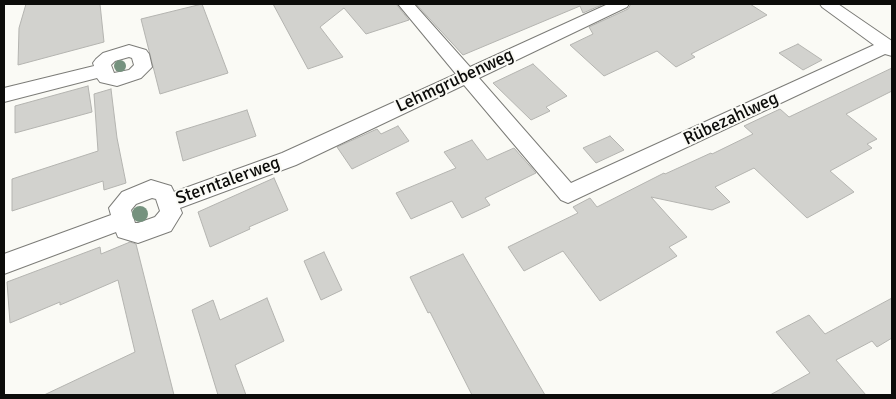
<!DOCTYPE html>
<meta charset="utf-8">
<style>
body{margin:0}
#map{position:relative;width:896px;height:399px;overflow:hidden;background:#fafaf5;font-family:Signika,sans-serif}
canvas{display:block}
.frame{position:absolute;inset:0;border:5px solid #0c0c0a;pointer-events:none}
</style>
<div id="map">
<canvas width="896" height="399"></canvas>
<div class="frame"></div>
</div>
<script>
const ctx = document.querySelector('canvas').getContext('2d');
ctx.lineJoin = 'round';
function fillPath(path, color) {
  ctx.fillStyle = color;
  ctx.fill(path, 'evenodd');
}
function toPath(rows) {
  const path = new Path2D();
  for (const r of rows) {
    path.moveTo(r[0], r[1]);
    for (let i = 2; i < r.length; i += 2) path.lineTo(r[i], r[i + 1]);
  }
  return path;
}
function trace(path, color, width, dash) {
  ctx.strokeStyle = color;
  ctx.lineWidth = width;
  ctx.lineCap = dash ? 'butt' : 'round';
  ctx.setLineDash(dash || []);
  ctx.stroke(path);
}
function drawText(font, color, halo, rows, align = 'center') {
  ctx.font = font + ' Signika,sans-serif';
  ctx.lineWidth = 4;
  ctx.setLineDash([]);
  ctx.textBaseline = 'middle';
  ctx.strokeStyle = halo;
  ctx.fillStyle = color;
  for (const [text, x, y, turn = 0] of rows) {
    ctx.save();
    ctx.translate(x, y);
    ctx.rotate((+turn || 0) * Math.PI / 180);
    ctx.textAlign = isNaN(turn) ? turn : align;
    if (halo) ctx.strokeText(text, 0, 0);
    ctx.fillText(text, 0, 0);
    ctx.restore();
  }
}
const building = toPath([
 [26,4,100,4,104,42,18,65,19,28,26,4],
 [202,4,228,73,160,94,141,19,202,4],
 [273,4,396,4,409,20,366,34,344,8,320,27,343,57,308,69,273,4],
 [416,4,604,4,583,13,580,6,463,55,416,4],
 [631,4,750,4,767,15,691,54,695,57,676,67,657,51,604,76,570,45,593,34,589,27,628,9,631,4],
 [798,44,822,60,803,70,779,53,798,44],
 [533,64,567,96,546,107,550,111,531,120,493,83,533,64],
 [892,68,892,91,846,114,877,139,867,144,872,148,830,171,854,192,807,218,754,168,715,187,730,202,712,210,651,197,687,237,669,247,677,256,600,301,563,251,524,271,508,247,578,213,573,207,590,198,597,207,664,173,665,174,711,153,712,154,753,134,744,126,780,109,789,117,892,68],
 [88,86,92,112,15,133,15,106,88,86],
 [111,89,117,138,126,183,104,190,103,181,12,211,12,179,98,151,94,94,111,89],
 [247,110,256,136,183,161,176,132,247,110],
 [398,126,409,141,352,169,337,147,377,129,381,134,398,126],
 [610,136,624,150,596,163,583,148,610,136],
 [472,140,487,160,514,148,536,173,485,198,490,205,462,218,452,201,411,219,396,193,456,168,444,152,472,140],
 [274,178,288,210,249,227,250,229,210,247,198,212,274,178],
 [130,242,136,244,174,395,44,395,135,352,118,280,60,305,60,302,10,323,7,282,100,247,101,254,130,242],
 [324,252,342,290,321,300,304,261,324,252],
 [463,254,493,305,545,395,472,395,430,312,428,313,410,277,463,254],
 [267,298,284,341,235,365,246,395,218,395,192,310,213,300,220,320,267,298],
 [892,298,892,338,877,347,872,341,836,360,866,395,770,395,810,373,776,332,809,315,825,334,892,298]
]);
fillPath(building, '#d2d2ce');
trace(building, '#b4b4b0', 1);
const minor = toPath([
 [398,4,414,4,470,67,608,4,629,4,627,7,479,78,571,183,874,45,822,7,820,4,838,4,892,41,892,56,885,54,568,203,561,200,464,85,296,165,180,208,182,213,171,231,138,243,118,237,116,232,4,274,4,254,111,215,109,208,122,192,151,180,171,186,174,192,282,153,456,74,398,4],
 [152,198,156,199,160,211,155,217,138,223,135,223,131,210,136,204,152,198],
 [129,45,146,50,149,54,152,67,141,78,117,86,100,82,97,78,4,102,4,88,94,66,93,63,96,59,103,53,129,45],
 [129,57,132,58,134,65,129,70,114,73,111,65,115,61,129,57]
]);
trace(minor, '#7c7c78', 2);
fillPath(minor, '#fff');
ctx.fillStyle = '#75927e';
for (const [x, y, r] of [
 [120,66,6],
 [140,214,8]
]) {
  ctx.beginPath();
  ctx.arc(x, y, r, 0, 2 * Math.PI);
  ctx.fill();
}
drawText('18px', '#0c0c0a', '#fafaf5', [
 ["Lehmgrubenweg",455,81,-25],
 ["Rübezahlweg",731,119,-25],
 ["Sterntalerweg",228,181,-20]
]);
</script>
